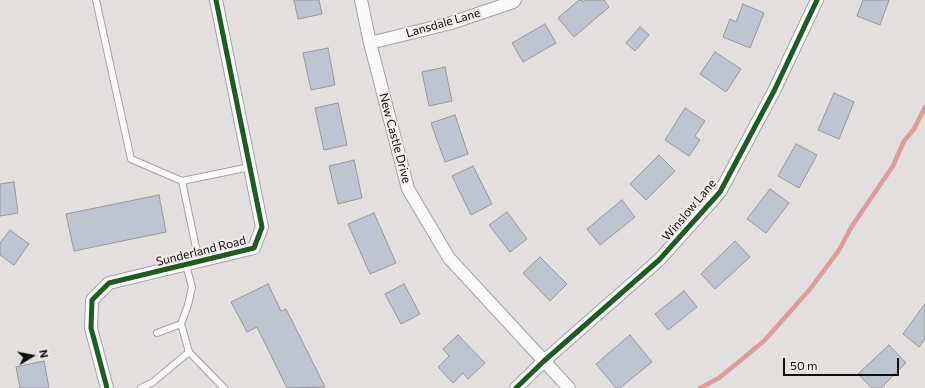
<!DOCTYPE html>
<style>
body{margin:0}
#map{position:relative;width:925px;height:388px;overflow:hidden;background:#e2dfde;font-family:Commissioner,sans-serif}
canvas{display:block}
.north{position:absolute;left:12px;top:336px;width:40px;height:40px;-webkit-text-stroke:3px #f1ebea;paint-order:stroke;rotate:80deg;font-size:11px;font-weight:700;line-height:16px;text-align:center;color:#100f0e}
.north::after{content:'';display:block;margin:auto;width:14px;height:18px;background:#100f0e;clip-path:polygon(50% 0,100% 100%,50% 72%,0 100%)}
.scale{position:absolute;left:783px;top:358px;width:116px;height:18px;box-sizing:border-box;border:2px solid #100f0e;border-top:0;padding-left:5px;font-size:12px;line-height:14px;white-space:nowrap;color:#100f0e;-webkit-text-stroke:3px #f1ebea;paint-order:stroke}
</style>
<div id="map">
<canvas width="925" height="388"></canvas>
<div class="north">N</div>
<div class="scale">50 m</div>
</div>
<script>
const ctx = document.querySelector('canvas').getContext('2d');
ctx.lineJoin = 'round';
function toPath(rows) {
  const path = new Path2D();
  for (const r of rows) {
    path.moveTo(r[0], r[1]);
    for (let i = 2; i < r.length; i += 2) path.lineTo(r[i], r[i + 1]);
  }
  return path;
}
function trace(path, color, width, dash) {
  ctx.strokeStyle = color;
  ctx.lineWidth = width;
  ctx.lineCap = dash ? 'butt' : 'round';
  ctx.setLineDash(dash || []);
  ctx.stroke(path);
}
function fillPath(path, color) {
  ctx.fillStyle = color;
  ctx.fill(path, 'evenodd');
}
function drawText(font, color, halo, rows, align = 'center') {
  ctx.font = font + ' Commissioner,sans-serif';
  ctx.lineWidth = 4;
  ctx.setLineDash([]);
  ctx.textBaseline = 'middle';
  ctx.strokeStyle = halo;
  ctx.fillStyle = color;
  for (const [text, x, y, turn = 0] of rows) {
    ctx.save();
    ctx.translate(x, y);
    ctx.rotate((+turn || 0) * Math.PI / 180);
    ctx.textAlign = isNaN(turn) ? turn : align;
    if (halo) ctx.strokeText(text, 0, 0);
    ctx.fillText(text, 0, 0);
    ctx.restore();
  }
}
trace(toPath([
 [700,388,719,378,764,341,811,288,839,250,852,226,893,166,904,141,914,129,925,107]
]), '#df9d97', 4.5);
const building = toPath([
 [294,0,319,0,322,14,298,19,294,0],
 [579,0,582,0,583,2,585,0,604,0,609,7,574,37,558,18,579,0],
 [863,0,889,0,880,25,857,16,863,0],
 [743,4,764,13,750,48,723,37,730,19,736,22,743,4],
 [545,24,556,43,523,62,512,43,545,24],
 [640,27,649,35,635,51,626,43,640,27],
 [328,48,335,85,311,90,303,53,328,48],
 [715,52,741,69,726,92,700,74,715,52],
 [445,67,452,101,429,106,422,72,445,67],
 [834,93,854,102,839,139,818,130,834,93],
 [338,103,347,145,324,150,315,108,338,103],
 [685,108,705,121,695,136,700,140,689,156,665,140,685,108],
 [455,115,468,154,445,162,431,123,455,115],
 [796,144,817,155,799,188,778,176,796,144],
 [659,155,675,171,646,200,630,184,659,155],
 [354,160,362,198,338,204,329,166,354,160],
 [473,166,492,204,471,215,452,176,473,166],
 [14,182,18,213,0,216,0,184,14,182],
 [770,189,789,203,766,233,747,219,770,189],
 [159,195,166,232,74,251,66,214,159,195],
 [622,200,635,217,600,245,587,229,622,200],
 [507,212,527,239,510,252,489,225,507,212],
 [374,213,396,263,370,274,348,224,374,213],
 [10,230,29,244,14,265,0,255,0,243,10,230],
 [735,241,750,257,715,289,701,274,735,241],
 [540,257,567,284,550,301,523,273,540,257],
 [268,284,281,311,286,309,325,387,287,388,257,327,247,332,231,302,268,284],
 [404,284,420,314,401,324,385,294,404,284],
 [684,291,697,307,668,330,655,314,684,291],
 [925,304,925,339,919,347,903,334,925,304],
 [458,335,485,363,468,379,463,373,453,383,438,367,449,356,443,349,458,335],
 [630,335,652,362,620,388,616,388,596,364,630,335],
 [889,345,906,363,881,388,872,388,858,374,889,345],
 [44,361,49,388,20,388,16,367,44,361]
]);
fillPath(building, '#bfc4d2');
trace(building, '#989898', 1);
const lane = toPath([
 [96,0,131,159,182,181,250,167],
 [182,181,199,262],
 [186,265,192,287,188,305,181,324,189,352],
 [157,333,181,324],
 [141,388,153,382,189,352,224,388]
]);
const street = toPath([
 [361,0,370,43,408,189,449,258,569,388],
 [370,43,451,23,513,2,515,0],
 [107,388,91,328,92,300,109,283,254,248,262,227,216,0],
 [516,388,544,361,659,260,720,192,774,91,817,0]
]);
trace(lane, '#a5a3a3', 8);
trace(street, '#a5a3a3', 14);
trace(lane, '#fbfafa', 6);
trace(street, '#fbfafa', 12);
trace(toPath([
 [107,388,91,328,92,300,109,283,254,248,262,227,216,0],
 [516,388,544,361,659,260,720,192,774,91,817,0]
]), '#1b5e20', 5);
drawText('12px', '#100f0e', '#f1ebea', [
 ["Lansdale Lane",443,23,-16],
 ["New Castle Drive",395,138,75],
 ["Winslow Lane",689,210,-50],
 ["Sunderland Road",201,251,-14]
]);
</script>
